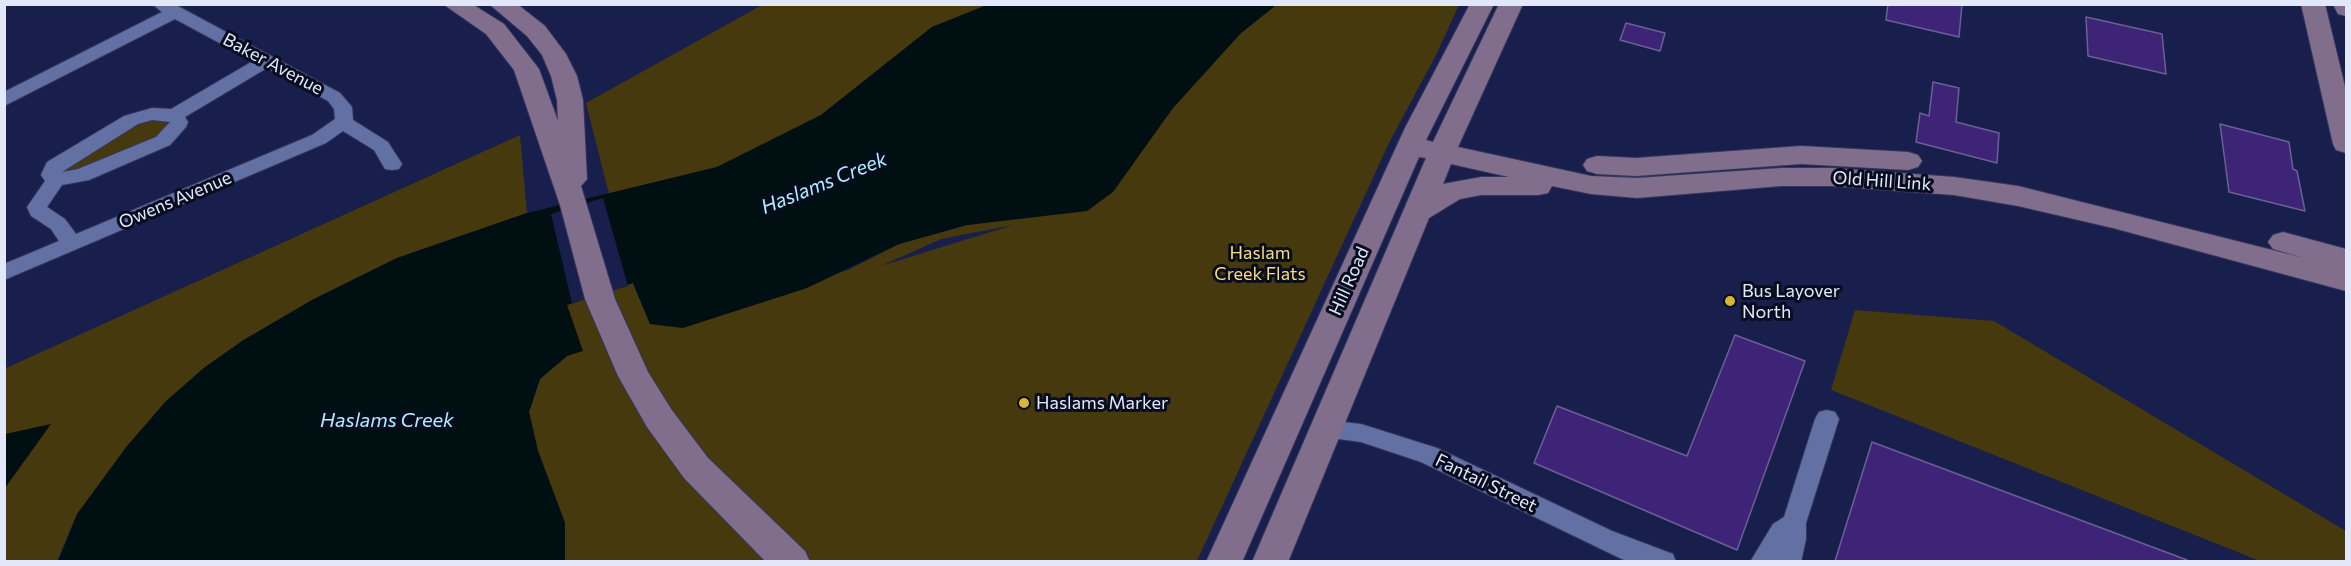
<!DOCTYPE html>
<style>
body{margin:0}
#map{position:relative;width:2351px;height:566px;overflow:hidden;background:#181f4c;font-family:Commissioner,sans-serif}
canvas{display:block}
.frame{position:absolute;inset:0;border:6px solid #e2e8fa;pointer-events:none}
</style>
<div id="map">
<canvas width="2351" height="566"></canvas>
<div class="frame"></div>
</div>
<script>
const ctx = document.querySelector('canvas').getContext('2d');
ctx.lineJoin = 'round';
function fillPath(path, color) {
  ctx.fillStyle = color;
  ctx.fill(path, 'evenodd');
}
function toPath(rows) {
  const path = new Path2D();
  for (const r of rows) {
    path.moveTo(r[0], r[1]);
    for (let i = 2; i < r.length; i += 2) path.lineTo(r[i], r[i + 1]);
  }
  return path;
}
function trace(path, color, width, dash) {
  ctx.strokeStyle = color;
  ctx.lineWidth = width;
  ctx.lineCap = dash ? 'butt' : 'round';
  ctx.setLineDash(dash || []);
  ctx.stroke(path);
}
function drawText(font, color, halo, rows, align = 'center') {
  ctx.font = font + ' Commissioner,sans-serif';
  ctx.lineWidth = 6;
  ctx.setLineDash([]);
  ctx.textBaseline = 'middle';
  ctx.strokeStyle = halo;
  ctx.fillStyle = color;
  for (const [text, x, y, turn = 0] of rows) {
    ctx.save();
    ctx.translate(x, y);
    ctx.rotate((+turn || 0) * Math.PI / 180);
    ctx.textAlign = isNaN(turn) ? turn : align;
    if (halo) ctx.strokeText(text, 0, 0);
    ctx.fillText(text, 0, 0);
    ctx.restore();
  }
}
fillPath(toPath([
 [762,5,997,5,932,27,821,115,717,167,609,194,586,103],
 [1276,5,1459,5,1436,55,1389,143,1197,561,565,561,565,523,538,451,529,412,540,379,567,356,567,305,633,283,650,324,848,270,899,244,967,225,1020,218,1173,108,1240,34],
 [1013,225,884,265,883,265,941,239],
 [150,118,174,122,161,137,74,173,65,173,62,171,140,121],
 [520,135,527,213,397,258,312,300,242,341,77,514,57,561,5,561,4,369],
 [1855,310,1994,321,2346,531,2345,561,2260,561,1831,390]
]), '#45390d');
fillPath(toPath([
 [989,4,1276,5,1240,34,1173,108,1113,192,1087,211,967,225,899,244,807,288,683,328,650,324,633,283,567,305,583,351,567,356,540,379,529,412,538,451,565,523,565,561,58,562,77,514,127,446,166,401,205,367,242,341,312,300,397,258,527,213,717,167,821,115,932,27],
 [51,424,5,488,5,434]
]), '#000f12');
fillPath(toPath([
 [603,198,628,286,572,303,551,214]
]), '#181f4c');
const building = toPath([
 [1888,4,1962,4,1959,37,1886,20,1888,4],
 [2086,17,2162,34,2166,74,2088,56,2086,17],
 [1626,23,1665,33,1660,51,1620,40,1626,23],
 [1933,82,1959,88,1956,122,1999,133,1997,163,1916,142,1920,113,1929,116,1933,82],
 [2220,124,2289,142,2293,169,2297,171,2305,211,2229,192,2220,124],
 [1735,335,1805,361,1737,550,1534,463,1557,406,1687,456,1735,335],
 [1872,442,2187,560,2187,561,1835,561,1872,442]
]);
fillPath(building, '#3e2476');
trace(building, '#6b6095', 1.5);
const street = toPath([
 [152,4,174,4,340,93,352,107,353,120,388,142,402,164,399,169,392,170,385,169,374,150,343,131,326,143,4,280,4,264,59,241,51,229,31,216,27,207,45,181,41,175,47,162,124,116,152,108,171,109,253,61,175,19,4,106,4,92,162,12,152,4],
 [267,68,328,101,334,109,335,119,312,135,76,234,65,219,47,207,62,185,89,180,170,145,186,127,188,122,185,117,267,68],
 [152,120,170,122,156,137,78,169,62,172,138,124,152,120],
 [1827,410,1835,412,1839,419,1806,523,1806,539,1801,562,1750,562,1773,524,1784,517,1815,419,1819,412,1827,410],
 [1324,420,1361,424,1437,448,1612,531,1673,554,1676,562,1628,562,1421,462,1361,442,1316,436,1312,429,1316,422,1324,420]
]);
const secondary = toPath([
 [443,4,472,4,504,24,539,69,558,121,557,100,551,76,542,55,527,36,489,4,517,4,545,26,566,54,577,76,583,100,587,179,581,186,615,299,648,372,671,409,708,458,805,551,810,562,766,562,684,478,647,427,618,376,585,299,560,205,514,70,486,34,443,4],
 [1470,4,1494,4,1426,140,1433,142,1499,4,1523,4,1458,147,1591,176,1637,178,1781,168,1832,168,1954,177,2018,186,2304,258,2273,249,2268,242,2273,235,2283,232,2346,249,2346,291,2113,228,2018,206,1954,195,1832,186,1781,186,1637,198,1591,194,1552,186,1548,193,1538,195,1481,195,1460,199,1429,218,1288,562,1252,562,1426,158,1419,157,1242,562,1206,562,1405,128,1470,4],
 [1451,164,1509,177,1481,177,1443,184,1451,164],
 [2301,4,2325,4,2346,91,2346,153,2336,150,2333,144,2301,4],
 [2333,4,2346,4,2346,16,2338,14,2333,4],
 [1801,146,1908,152,1918,155,1922,161,1918,167,1908,170,1801,164,1636,176,1597,174,1587,171,1583,165,1587,159,1597,156,1636,158,1801,146]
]);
trace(street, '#36375c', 2);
trace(secondary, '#36375c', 2);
fillPath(street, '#6270a4');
fillPath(secondary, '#816e8d');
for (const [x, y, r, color] of [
 [1730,301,6,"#d8b434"],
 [1024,403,6,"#d8b434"]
]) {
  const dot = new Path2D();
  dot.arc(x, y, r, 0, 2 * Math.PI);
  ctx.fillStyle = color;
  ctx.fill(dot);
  trace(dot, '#080c1f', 2);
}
drawText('18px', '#e2e8fa', '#080c1f', [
 ["Baker Avenue",273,64,28],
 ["Old Hill Link",1882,181,4],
 ["Owens Avenue",175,200,-23],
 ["Hill Road",1349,281,-66],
 ["Fantail Street",1486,483,26]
]);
drawText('18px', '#fddd73', '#080c1f', [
 ["Haslam",1260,253],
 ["Creek Flats",1260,274]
]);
drawText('18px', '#e2e8fa', '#080c1f', [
 ["Bus Layover",1742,291],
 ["North",1742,312],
 ["Haslams Marker",1036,403]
], 'left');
drawText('italic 20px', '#b0eefc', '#080c1f', [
 ["Haslams Creek",824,183,-22],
 ["Haslams Creek",387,420]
]);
</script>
